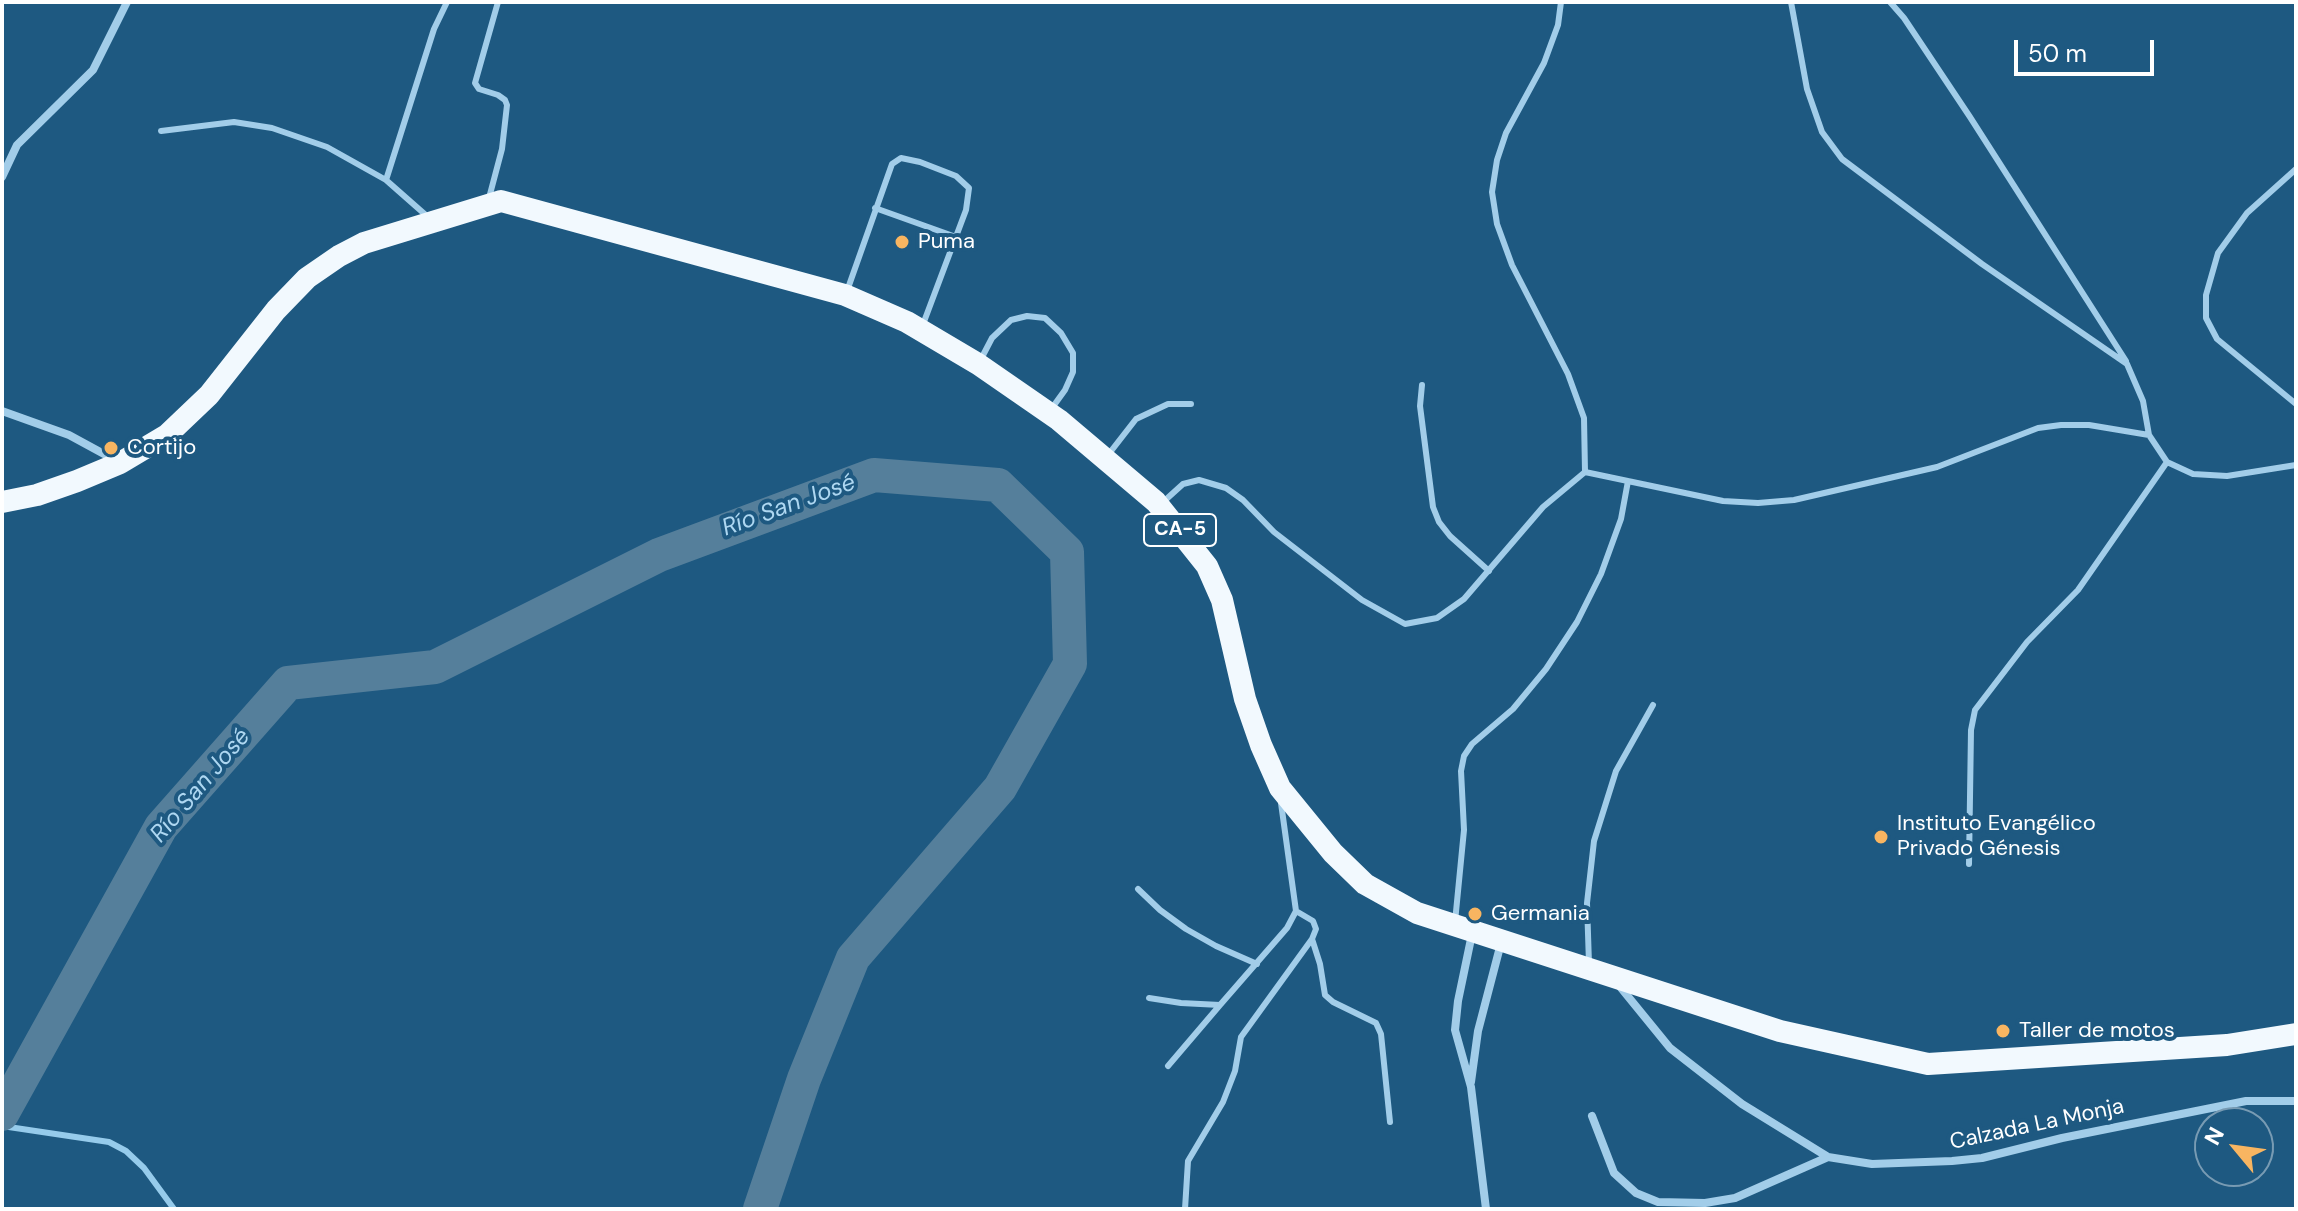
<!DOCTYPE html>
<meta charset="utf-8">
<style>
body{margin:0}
#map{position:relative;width:2298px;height:1211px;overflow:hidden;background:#1e5981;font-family:"DM Sans",sans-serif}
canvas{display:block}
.frame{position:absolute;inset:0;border:4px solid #fff;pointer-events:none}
.north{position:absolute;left:2194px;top:1107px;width:80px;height:80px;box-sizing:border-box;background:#1e5981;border:2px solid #789bb3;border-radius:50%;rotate:299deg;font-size:22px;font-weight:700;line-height:32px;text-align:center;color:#fff}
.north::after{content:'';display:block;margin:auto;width:28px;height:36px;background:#f8b561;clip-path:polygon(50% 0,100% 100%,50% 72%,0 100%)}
.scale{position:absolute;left:2014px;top:40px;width:140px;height:36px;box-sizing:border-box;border:4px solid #fff;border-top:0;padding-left:10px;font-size:24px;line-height:28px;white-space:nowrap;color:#fff;-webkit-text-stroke:6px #1e5981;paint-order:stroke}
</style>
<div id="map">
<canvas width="2298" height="1211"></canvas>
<div class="frame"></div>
<div class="north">N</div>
<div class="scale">50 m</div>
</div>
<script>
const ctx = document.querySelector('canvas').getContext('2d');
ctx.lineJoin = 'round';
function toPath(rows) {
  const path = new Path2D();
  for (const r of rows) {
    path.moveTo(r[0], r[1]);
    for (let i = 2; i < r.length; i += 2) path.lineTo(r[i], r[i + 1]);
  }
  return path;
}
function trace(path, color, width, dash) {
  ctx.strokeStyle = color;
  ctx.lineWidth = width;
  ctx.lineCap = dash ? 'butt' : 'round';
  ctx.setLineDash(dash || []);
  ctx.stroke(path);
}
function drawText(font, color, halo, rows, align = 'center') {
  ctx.font = font + ' "DM Sans",sans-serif';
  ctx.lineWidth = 8;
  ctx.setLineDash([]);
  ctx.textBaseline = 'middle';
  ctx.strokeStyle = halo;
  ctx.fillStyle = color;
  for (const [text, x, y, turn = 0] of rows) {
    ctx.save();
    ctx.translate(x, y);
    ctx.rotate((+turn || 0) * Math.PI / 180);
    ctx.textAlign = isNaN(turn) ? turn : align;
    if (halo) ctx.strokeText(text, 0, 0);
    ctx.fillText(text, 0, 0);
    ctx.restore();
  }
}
trace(toPath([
 [2,1126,109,1142,126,1151,144,1168,174,1209]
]), '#96cbeb', 6);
trace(toPath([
 [2,1114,161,827,288,683,435,667,659,555,874,475,998,485,1067,552,1070,664,1000,788,853,958,804,1079,760,1209]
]), '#557f9b', 34);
trace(toPath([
 [1561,2,1558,25,1544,63,1506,133,1497,160,1492,192,1497,224,1512,265,1568,374,1584,418,1585,472],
 [1791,2,1807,89,1822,132,1842,159,1982,264,2127,364,2143,401,2149,435],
 [1890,2,1904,18,1970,117,2126,361],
 [161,131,234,122,272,128,327,147,386,180,428,217],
 [2296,169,2247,213,2218,253,2206,295,2206,318,2217,339,2296,404],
 [386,180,434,29,447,2],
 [489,198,502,149,507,105,505,100,498,95,479,89,475,83,498,2],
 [875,208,956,237],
 [847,291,892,164,901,158,920,162,956,176,969,188,966,210,922,327],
 [980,361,992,338,1011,320,1027,316,1045,318,1061,333,1073,353,1073,372,1065,390,1052,408],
 [1422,385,1420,406,1433,507,1439,522,1450,536,1489,571],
 [1108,455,1136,419,1168,404,1191,404],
 [1162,503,1183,484,1199,480,1226,488,1243,500,1274,532,1362,600,1405,624,1437,618,1464,599,1543,507,1585,472,1723,501,1758,503,1794,500,1937,467,2038,428,2061,425,2089,425,2149,435,2167,462,2193,474,2227,476,2296,465],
 [1969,864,1971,730,1975,710,2027,642,2078,590,2167,462],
 [1138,889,1160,910,1186,929,1216,946,1257,964],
 [1455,922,1464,830,1461,771,1464,756,1472,744,1513,709,1546,669,1577,622,1601,574,1621,519,1628,481],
 [1312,939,1320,964,1325,995,1333,1002,1376,1023,1381,1034,1390,1122],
 [1589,964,1587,903,1594,841,1616,771,1653,705],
 [1149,998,1181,1003,1220,1005,1287,928,1296,911,1281,803],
 [1168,1066,1220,1005],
 [1185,1209,1188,1161,1223,1102,1235,1071,1241,1037,1312,939,1316,929,1313,921,1296,911]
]), '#a2cde9', 6);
trace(toPath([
 [2,177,17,145,93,70,127,2],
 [2,411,69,435,115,460],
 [1472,934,1458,1001,1455,1030,1471,1087,1486,1209],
 [1617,983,1670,1048,1742,1104,1828,1157,1872,1164,1952,1161,1982,1158,2062,1138,2246,1101,2296,1101],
 [1471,1082,1478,1031,1501,943],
 [1592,1116,1614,1173,1636,1193,1658,1202,1705,1203,1735,1198,1828,1157]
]), '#a2cde9', 8);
trace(toPath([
 [2,502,37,495,77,481,120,463,167,435,209,395,276,310,307,278,339,256,364,243,501,201,845,295,907,322,978,364,1059,420,1156,502,1207,566,1222,600,1245,699,1261,745,1280,788,1333,853,1365,884,1417,913,1780,1031,1928,1064,2227,1045,2296,1034]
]), '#f2f9fe', 22);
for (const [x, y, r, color] of [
 [902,242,8,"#f8b561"],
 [111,448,8,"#f8b561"],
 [1881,837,8,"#f8b561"],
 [1475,914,8,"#f8b561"],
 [2003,1031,8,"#f8b561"]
]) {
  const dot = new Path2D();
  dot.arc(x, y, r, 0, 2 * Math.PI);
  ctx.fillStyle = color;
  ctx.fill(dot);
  trace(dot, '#1e5981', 3);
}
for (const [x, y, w] of [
 [1180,530,72]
]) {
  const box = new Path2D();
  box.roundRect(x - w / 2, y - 16, w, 32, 6);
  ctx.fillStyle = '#1e5981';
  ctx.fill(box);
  trace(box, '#fff', 2);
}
drawText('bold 20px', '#fff', null, [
 ["CA-5",1180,530]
]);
drawText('22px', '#fff', '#1e5981', [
 ["Puma",918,242],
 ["Cortijo",127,448],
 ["Instituto Evangélico",1897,824],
 ["Privado Génesis",1897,849],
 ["Germania",1491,914],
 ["Taller de motos",2019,1031]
], 'left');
drawText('22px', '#fff', '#1e5981', [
 ["Calzada La Monja",2037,1125,-12]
]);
drawText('italic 24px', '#aed7f1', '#1e5981', [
 ["Río San José",789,506,-20],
 ["Río San José",201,786,-50]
]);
</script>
